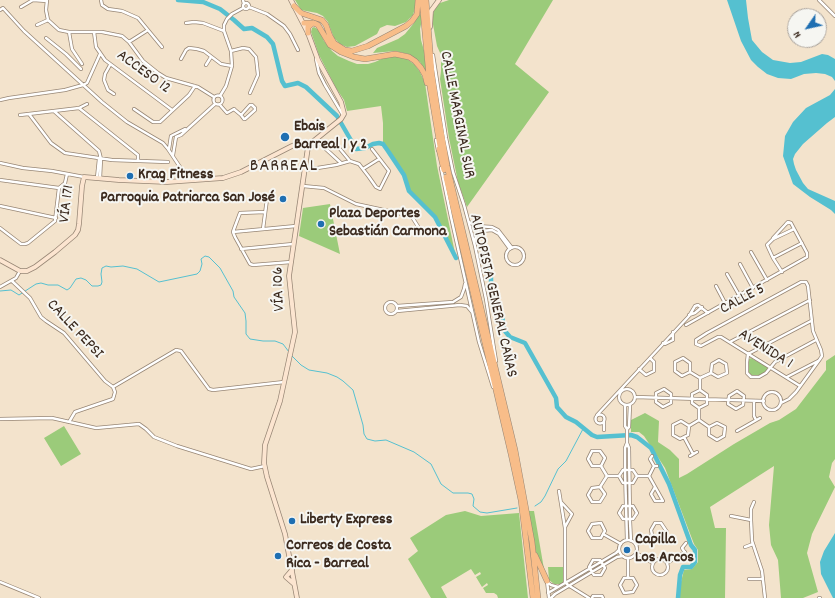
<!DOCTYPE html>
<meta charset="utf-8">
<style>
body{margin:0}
#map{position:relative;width:835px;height:598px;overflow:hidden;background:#f3e3cc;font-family:Dekko,sans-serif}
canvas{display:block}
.north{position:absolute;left:787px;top:8px;width:40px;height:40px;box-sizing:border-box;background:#f6f6f2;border:1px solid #aba49d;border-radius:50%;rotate:236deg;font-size:11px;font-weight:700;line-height:16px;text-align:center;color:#3b2a1e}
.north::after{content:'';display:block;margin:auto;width:14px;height:18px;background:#1f6fb2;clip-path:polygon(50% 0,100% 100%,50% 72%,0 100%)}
</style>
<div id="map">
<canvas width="835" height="598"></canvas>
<div class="north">N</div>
</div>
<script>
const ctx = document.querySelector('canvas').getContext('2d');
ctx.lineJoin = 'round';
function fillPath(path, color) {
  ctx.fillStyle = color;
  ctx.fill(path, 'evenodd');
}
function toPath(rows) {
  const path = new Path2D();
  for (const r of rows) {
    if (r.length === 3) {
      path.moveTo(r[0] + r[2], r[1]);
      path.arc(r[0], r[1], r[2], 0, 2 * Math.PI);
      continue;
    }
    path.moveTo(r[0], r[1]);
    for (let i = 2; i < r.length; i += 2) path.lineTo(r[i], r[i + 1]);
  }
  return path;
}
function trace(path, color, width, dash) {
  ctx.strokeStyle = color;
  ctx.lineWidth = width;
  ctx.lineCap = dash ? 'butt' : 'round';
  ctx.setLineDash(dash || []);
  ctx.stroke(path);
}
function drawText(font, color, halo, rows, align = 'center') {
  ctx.font = font + ' Dekko,sans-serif';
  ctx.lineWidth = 4;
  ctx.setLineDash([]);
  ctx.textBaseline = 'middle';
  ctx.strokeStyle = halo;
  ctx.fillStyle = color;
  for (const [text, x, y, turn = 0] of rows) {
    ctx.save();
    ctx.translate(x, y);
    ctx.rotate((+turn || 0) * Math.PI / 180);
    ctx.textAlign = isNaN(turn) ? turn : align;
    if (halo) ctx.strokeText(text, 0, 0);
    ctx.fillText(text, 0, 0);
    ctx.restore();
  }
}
fillPath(toPath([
 [295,0,416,0,416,5,413,15,406,22,395,26,387,25,380,28,377,34,355,46,347,47,340,44,334,38,328,22,323,16,317,13,301,10],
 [449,0,553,0,515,64,549,92,467,207,458,182,449,138,440,79,441,71,441,55,437,46,432,19,434,11,437,6,440,3],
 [420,12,422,20,420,29,421,40,425,54,427,74,420,62,408,54,395,51,373,53,377,48,398,39,405,34,414,23],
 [314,27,319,30,324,41,332,51,338,56,349,61,357,64,368,64,375,62,386,57,393,56,407,59,415,65,420,72,425,83,437,166,456,258,435,217,409,191,404,175,388,151,383,144,383,123,381,106,347,111,344,100,336,88,319,55,311,32,312,28],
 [330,204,340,254,299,236,303,208],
 [835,355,835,459,832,463,829,477,835,487,812,534,807,553,818,592,803,598,781,598,778,560,771,545,769,525,774,466,710,507,715,528,726,528,725,598,677,598,684,570,692,569,698,562,698,550,694,544,665,468,644,436,639,432,631,432,631,420,645,413,659,421,658,442,670,450,679,459,679,478,687,474,734,444,770,423,779,420,796,409,826,370,826,361],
 [751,358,767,367,768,369,766,372,756,377,750,375,748,370,748,360],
 [64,426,81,454,61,466,44,438],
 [465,511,481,516,519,513,528,598,498,598,497,595,494,593,486,593,483,588,488,585,487,583,482,587,476,577,481,574,480,572,475,575,471,569,441,587,447,598,431,598,408,559,418,551,410,538,446,515],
 [529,511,534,511,545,575,534,547],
 [548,567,564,567,564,582,562,584,554,584,549,580]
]), '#9bcb7a');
fillPath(toPath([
 [727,0,746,0,748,18,752,40,762,52,773,60,790,63,801,62,822,54,828,55,835,59,835,81,832,77,825,74,816,73,804,74,791,79,778,78,767,74,758,67,751,60,741,41],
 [835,89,835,117,827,123,803,144,795,154,793,159,794,164,796,170,803,183,808,189,835,201,835,214,831,210,810,197,793,184,783,156,785,136,793,122,806,108,830,95],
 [835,533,835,598,833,598,821,574,820,562,824,551]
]), '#55c0d0');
trace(toPath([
 [0,291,11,290,19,295,36,284,41,283,48,285,58,285,67,290,70,288,76,279,81,278,86,280,92,286,98,286,101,285,102,282,101,274,102,268,106,266,111,267,123,266,137,269,159,282,197,274,200,271,202,264,201,259,205,256,209,257,220,268,233,291,234,297,245,313,246,321,246,334,250,339,263,341,275,341,283,344,289,352],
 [292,356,301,365,309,370,327,373,337,377,343,381,353,390,363,425,364,434,367,439,375,441,386,440,414,452,431,464,441,484,453,493,468,493,472,494,474,499,473,506,480,512,487,513,517,508],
 [535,506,541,502,545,496,558,469,566,461,583,429]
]), '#55c0d0', 1);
trace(toPath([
 [178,0,203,2,220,9,234,20,244,29,252,28,267,37,273,44,282,81,285,86,298,83,306,87,337,116,356,149,365,148,373,144,379,143,383,144,388,151,404,175,409,191,435,217,456,258],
 [485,268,488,271,491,278,491,284,502,315,504,330,510,337,525,343,556,398,557,407,566,417,576,422,592,435,597,437,631,435,637,437,651,448,669,484,691,545,695,550,695,562,691,567,683,567,680,575,678,598]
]), '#55c0d0', 4.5);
const street = toPath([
 [47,0,46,10,48,20,59,30,69,32,102,32,122,36,129,42,143,61,158,73,166,78,198,87,214,97],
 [101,0,102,5,108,9,122,11,138,18,162,47],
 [243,0,244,4],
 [819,0,835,16],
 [246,6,3],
 [21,7,33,0,47,1],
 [249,7,267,14,284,26,290,34,298,50],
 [0,10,3,8,24,31,102,102,127,122,163,143,168,149,180,167,186,180],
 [186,23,194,22,203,23,224,31],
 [37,25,48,20],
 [69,32,72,49,82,64],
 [94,32,96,47,105,60,172,110],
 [46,38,66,54,81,69],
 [129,42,148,30],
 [231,51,243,48,249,49,256,57,258,75,250,93],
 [433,55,446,138,453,172,464,205,475,246,486,299,496,361],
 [181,59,186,50,189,48,197,49,204,51,221,64,232,66],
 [316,59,319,73,325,85,343,115],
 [110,65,105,74,104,80,108,90,114,94],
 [206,65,211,57],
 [218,100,4.5],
 [220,96,226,86,232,66,231,51,224,31,224,25,227,19,232,14,243,8],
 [0,100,9,98,65,90,83,85,87,83,100,54],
 [220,105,227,113,234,109,235,110,241,115,244,119,245,119,255,110,255,108,252,105,250,105,241,115],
 [79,108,138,155,138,161],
 [134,109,153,122,160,122,189,95,195,86],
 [55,112,99,151,101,159,100,178],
 [29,114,51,143,65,153,112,160,168,162],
 [20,115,79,108,87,104],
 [316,140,341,163],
 [436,140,438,150],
 [335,143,350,161],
 [169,149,171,136,185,129],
 [173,155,176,137,181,135,215,104],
 [0,163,23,168,52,171,84,177],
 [441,168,451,217,479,342,493,387],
 [363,169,379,159],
 [305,170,336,165,350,161,359,164,369,177,376,187,380,189,389,171,372,149],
 [97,178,99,159],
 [0,180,59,188,55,221,28,243,25,244,21,244,0,228],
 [303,186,324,188,356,204,407,215,412,217,419,228],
 [59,188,65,183,67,174],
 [0,206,56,218],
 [265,212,240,213,234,229,233,232,235,237,250,264,253,265,291,262],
 [469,222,476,226,492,227,498,230,512,248],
 [263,229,267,199],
 [233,232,296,226],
 [773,239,767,245,773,258,802,243],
 [773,239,794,229],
 [475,241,476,236,482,231,492,230,499,234,510,249],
 [515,256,9],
 [241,249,293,244],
 [751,252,767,280],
 [773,258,782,272],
 [740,264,753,288],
 [727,274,739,295],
 [12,281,30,298,41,317,46,321,64,333,105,381,113,387],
 [716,286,725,303],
 [0,287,16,278,20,271],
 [391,308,6],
 [397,306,453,302,461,297,464,289,465,284],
 [397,311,460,305,467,306,472,312],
 [689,315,695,313,702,307],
 [811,321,748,354,747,362,747,373,751,377,759,377,766,373,775,362,816,340],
 [686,325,807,257,807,253,791,223,788,222,786,224,773,238],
 [730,342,810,300],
 [663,343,665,344,673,340,673,332],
 [683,358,690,363,690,372,682,376,675,371,675,362,683,358],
 [719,360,726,364,727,373,718,377,711,373,712,364,719,360],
 [639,369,646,375,654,371,654,362,650,358],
 [690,372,700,378],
 [787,377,818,361],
 [113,387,176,350,181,351,209,389,213,390,284,382],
 [627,397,8],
 [664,389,671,394,671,403,663,407,656,402,656,393,664,389],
 [700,390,707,395,707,404,699,408,692,403,692,394,700,390],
 [700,390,700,378,711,373],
 [737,391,744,396,743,405,736,409,728,404,729,396,737,391],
 [772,401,9],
 [635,397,764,401],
 [754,401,754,416,756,420],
 [781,403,789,399,796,392,820,359,822,356,821,350,813,331,808,286,806,282,801,282,707,333,696,340,696,344,701,346,718,337,721,337,800,386],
 [625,405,625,426,627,429,627,443,629,448,630,521,631,541],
 [600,419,4.5],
 [597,415,689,316,695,306,698,305,708,313],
 [0,419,52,418,96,428,139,424,146,429,154,437,177,446,251,469,265,466],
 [699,420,709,427],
 [604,421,604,430],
 [681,421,689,426,688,435,680,439,673,435,673,425,681,421],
 [69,422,75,412,113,399,115,392,113,387],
 [717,423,725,427,724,436,717,440,709,435,709,427,717,423],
 [689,426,699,420,699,408],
 [627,429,629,427,630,405],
 [737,431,760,418],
 [684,437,693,454],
 [592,451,600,451,605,458,601,466,592,466,588,459,592,451],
 [652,456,650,459,654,466,657,466],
 [690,456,697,452],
 [601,466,607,476],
 [623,470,633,470,637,476,633,483,623,483,619,476,623,470],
 [637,476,649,476,663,501,655,501,651,494,655,487],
 [649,476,654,466],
 [600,487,605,494,600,502,592,502,588,495,592,488,600,487],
 [600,487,607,476,619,476],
 [559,491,565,528,565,582,568,585,589,598],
 [561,502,572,514,565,527],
 [754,502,751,509,751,520,752,541,762,571,765,598],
 [623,506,633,506,637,513,633,519,623,519,619,513,623,506],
 [731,516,751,520],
 [601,523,605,531,603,534,601,538,592,538,588,531,592,524,601,523],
 [655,523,661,523,667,532,664,537,655,538,652,535,651,530,655,523],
 [603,534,621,544],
 [627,540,625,470,625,448,627,443],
 [628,549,9],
 [686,543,682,548,687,556,691,556],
 [636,545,652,535],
 [745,547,753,544],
 [636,553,653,563],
 [628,558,628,578],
 [660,567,8],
 [593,560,600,560,605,568,601,575,594,575,589,567,593,560],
 [667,563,685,552],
 [624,578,633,578,637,585,633,592,624,593,620,585,624,578],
 [749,579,763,579],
 [547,581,549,598],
 [0,582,39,598],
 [547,582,551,585,558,587],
 [548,593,616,553,619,550],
 [551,598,555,594,617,557,623,556],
 [592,598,593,596,602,596,603,598],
 [819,598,820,598]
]);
const secondary = toPath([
 [291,0,308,33,318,60,341,102,344,114,341,119,310,144,308,147,289,276,295,332,280,401,265,445,264,463,267,477,285,534,297,598],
 [430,27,431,11,439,0],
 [0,260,20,271,27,271,35,267,55,252,75,235,78,230,79,224,82,186,84,177,119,180,167,182,223,178,241,172,292,146,297,144,310,144],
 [292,570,286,577,294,584]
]);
const highway = toPath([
 [422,0,430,87,441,152],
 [426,0,432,75,438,114,447,166,515,450,532,542,538,598],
 [294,6,301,13,322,20,326,25,330,36,334,43,345,50,352,51,368,46,406,26,412,21,417,14,418,0],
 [304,23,314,23,318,25,330,45,341,52,354,57,365,59,395,54,409,57,415,61,421,68,425,75,427,83],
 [308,33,308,27,313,23],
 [439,149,444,170],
 [446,177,511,454,521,500,533,598],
 [535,555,547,581]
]);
trace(street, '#978675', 4);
trace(secondary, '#978675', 5.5);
trace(highway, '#978675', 6);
trace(street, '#fff', 2.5);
trace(secondary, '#fce5d0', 4);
trace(highway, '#f8bd89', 5);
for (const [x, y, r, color] of [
 [285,137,5,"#1f6fb2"],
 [130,176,4,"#1f6fb2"],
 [283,199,4,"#1f6fb2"],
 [321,224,4,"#1f6fb2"],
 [292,521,4,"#1f6fb2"],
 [627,550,4,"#1f6fb2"],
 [278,556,4,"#1f6fb2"]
]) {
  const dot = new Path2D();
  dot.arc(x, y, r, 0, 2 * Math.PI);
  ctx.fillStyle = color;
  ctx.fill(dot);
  trace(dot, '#f6f6f2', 1.5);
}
drawText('16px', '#3b2a1e', '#f6f6f2', [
 ["ACCESO 12",143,73,36],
 ["CALLE MARGINAL SUR",456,115,79],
 ["VÍA 171",68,204,-83],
 ["VÍA 106",280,289,-92],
 ["AUTOPISTA GENERAL CAÑAS",492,296,77],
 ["CALLE 5",743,300,-28],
 ["CALLE PEPSI",74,330,47],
 ["AVENIDA 1",765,350,32]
]);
drawText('bold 16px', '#3b2a1e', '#f6f6f2', [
 ["Ebais",294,128],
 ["Barreal 1 y 2",294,146],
 ["Krag Fitness",138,176],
 ["Parroquia Patriarca San José",275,199,"right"],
 ["Plaza Deportes",329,215],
 ["Sebastián Carmona",329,233],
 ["Liberty Express",300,521],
 ["Capilla",635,541],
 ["Los Arcos",635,559],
 ["Correos de Costa",286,547],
 ["Rica - Barreal",286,565]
], 'left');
ctx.letterSpacing = '1px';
drawText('18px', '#3b2a1e', '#f6f6f2', [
 ["BARREAL",284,168]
]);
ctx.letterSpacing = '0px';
</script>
